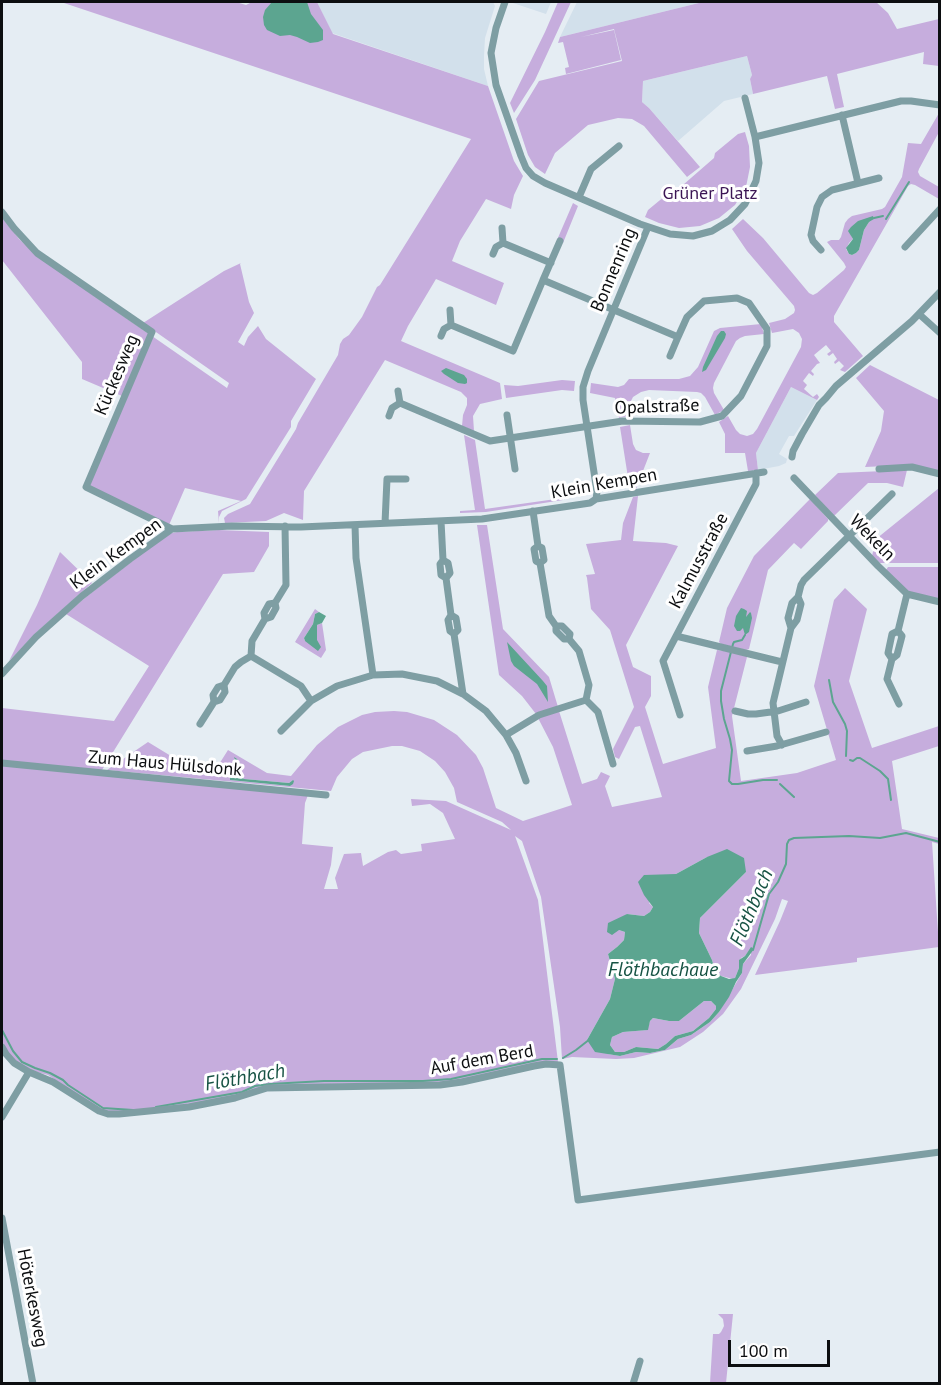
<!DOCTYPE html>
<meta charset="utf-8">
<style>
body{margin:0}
#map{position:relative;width:941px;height:1385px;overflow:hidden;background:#e5edf3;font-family:"PT Sans",sans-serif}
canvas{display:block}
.frame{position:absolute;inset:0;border:3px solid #0c0e10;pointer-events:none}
.scale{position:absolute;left:728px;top:1340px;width:102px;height:27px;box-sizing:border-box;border:3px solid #0c0e10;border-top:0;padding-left:8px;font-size:18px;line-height:21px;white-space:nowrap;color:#0c0e10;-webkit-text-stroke:4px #fff;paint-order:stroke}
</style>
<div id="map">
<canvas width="941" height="1385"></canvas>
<div class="frame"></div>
<div class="scale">100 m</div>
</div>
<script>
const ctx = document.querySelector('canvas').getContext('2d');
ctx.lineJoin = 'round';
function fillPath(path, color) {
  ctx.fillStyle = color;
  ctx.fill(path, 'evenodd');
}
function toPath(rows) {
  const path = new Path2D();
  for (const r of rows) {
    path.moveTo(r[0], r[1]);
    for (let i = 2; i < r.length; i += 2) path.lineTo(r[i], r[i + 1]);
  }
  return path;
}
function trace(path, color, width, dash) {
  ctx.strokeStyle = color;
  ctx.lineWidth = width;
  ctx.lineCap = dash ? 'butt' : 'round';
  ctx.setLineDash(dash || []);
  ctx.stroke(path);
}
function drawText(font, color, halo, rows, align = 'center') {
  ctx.font = font + ' "PT Sans",sans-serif';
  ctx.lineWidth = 6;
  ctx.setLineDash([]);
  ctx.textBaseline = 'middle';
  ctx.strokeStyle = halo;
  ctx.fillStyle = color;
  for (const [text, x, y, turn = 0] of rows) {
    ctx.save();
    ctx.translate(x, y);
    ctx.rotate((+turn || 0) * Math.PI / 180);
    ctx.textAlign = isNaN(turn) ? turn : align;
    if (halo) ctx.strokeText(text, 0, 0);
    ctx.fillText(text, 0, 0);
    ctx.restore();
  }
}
fillPath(toPath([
 [317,2,493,2,495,6,485,38,484,56,484,69,488,86,332,33],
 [513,2,551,2,546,14,513,3],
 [577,2,703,2,560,37],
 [747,56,752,75,750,79,753,94,724,101,678,141,649,108,642,102,643,81],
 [791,387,817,400,794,436,789,436,779,454,787,459,786,463,779,466,758,470,756,453]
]), '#d2e0eb');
fillPath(toPath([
 [61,2,236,2,246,5,252,2,317,2,333,34,488,86,514,161,523,176,514,195,511,209,486,199,460,241,452,261,504,283,496,305,436,279,408,326,401,341,500,383,502,399,480,404,473,416,474,431,462,426,463,415,467,405,467,398,461,392,385,360,304,491,303,520,284,513,266,521,225,523,224,518,228,514,250,504,296,429,298,423,338,355,340,344,343,339,349,335,362,317,377,287,380,285,471,139],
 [558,2,571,2,535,80,514,113,510,103,545,32],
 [703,2,876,2,888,13,897,29,939,19,939,66,923,64,924,52,837,74,844,107,835,109,827,76,753,94,750,79,752,75,747,56,643,81,642,102,649,108,700,167,687,177,644,126,632,119,618,118,588,125,555,153,545,174,535,167,528,155,516,119,539,81,622,61,614,29,581,37,614,30,621,60,566,74,565,68,569,67,563,42,558,43,560,37],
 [939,113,939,132,919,169,918,172,920,176,939,187,939,199,915,185,911,184,908,186,834,316,834,322,863,356,845,372,840,370,844,366,839,361,835,364,834,362,837,359,833,353,829,356,827,354,831,351,826,345,814,355,820,363,817,364,811,371,814,374,813,376,809,373,803,381,807,385,804,389,813,397,817,394,819,397,817,400,791,387,756,453,758,470,748,471,745,453,725,453,725,434,719,422,728,416,736,430,740,434,747,436,753,434,757,429,801,347,802,339,799,333,793,329,772,333,769,323,785,319,794,313,795,310,794,306,747,251,732,229,743,219,763,238,809,293,813,295,817,293,844,270,846,267,844,263,827,242,831,240,839,240,841,237,845,223,848,219,852,216,882,209,885,207,902,177,908,143,921,144],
 [875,218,869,222,864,230,859,250,856,253,852,255,849,254,846,249,849,243,853,239,851,235],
 [745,132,749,146,750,167,746,187,735,205,719,218,700,226,679,228,659,223,645,217,648,210,671,191,676,191,714,158,715,153,738,134],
 [573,203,578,206,563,243,557,240],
 [2,216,19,239,41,259,149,334,122,396,82,379,82,362,2,260],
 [241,263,240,264,249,302,254,313,238,342,244,346,248,337,258,326,266,339,316,379,291,421,291,427,246,499,222,511,219,517,219,523,218,511,241,501,185,488,169,525,92,487,89,485,152,336,227,388,229,383,143,323,224,271],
 [761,324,764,334,745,336,740,338,736,341,714,383,713,388,714,393,724,410,715,415,705,397,701,393,697,392,649,390,641,392,633,397,629,405,629,416,619,418,615,398,590,393,591,383,618,387,624,385,629,379,679,379,690,376,698,367,714,331,720,328],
 [870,365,939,400,939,473,908,465,865,467,881,431,884,411,856,378],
 [562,380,575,381,574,391,562,390,506,398,504,385,518,386],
 [630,425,633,444,636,450,643,453,650,453,636,489,630,490,620,427],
 [464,435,475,440,485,509,563,498,563,500,486,512,460,513,460,511,475,510],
 [907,470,903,487,887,483,868,483,834,516,815,495,838,473],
 [939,488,939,563,880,563,872,556,876,539],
 [638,496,633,541,666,543,678,546,626,645,633,667,651,676,651,696,645,707,663,764,716,748,708,687,717,650,745,654,747,657,732,716,741,781,797,773,836,760,814,686,834,600,845,588,867,609,849,681,872,748,939,726,939,746,892,761,902,829,939,838,939,844,932,842,939,947,857,958,857,962,755,975,780,921,788,901,782,899,775,919,741,989,723,1014,703,1032,680,1047,634,1058,616,1059,572,1057,562,1059,560,1027,541,897,522,841,515,836,538,900,558,1062,454,1082,327,1084,243,1094,200,1103,114,1112,100,1110,48,1075,32,1071,18,1064,7,1053,2,1040,2,708,114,721,149,666,66,614,86,597,167,534,177,532,219,530,269,532,269,546,254,572,223,574,102,770,308,795,305,803,302,844,333,847,331,865,324,889,338,889,335,878,344,854,361,853,363,866,388,852,396,850,401,854,422,851,421,844,455,839,443,813,430,804,412,806,411,799,446,801,511,830,502,822,457,802,454,788,445,772,435,761,420,751,402,746,392,746,363,752,352,759,337,777,331,791,107,770,148,742,189,767,216,769,228,750,267,773,291,776,317,745,338,727,362,715,375,712,394,711,407,712,434,720,457,735,476,755,483,768,496,808,523,821,572,805,553,747,538,718,559,711,582,784,597,779,601,772,610,776,605,786,612,807,662,797,640,726,635,727,619,759,615,757,613,749,634,707,610,630,591,609,587,578,586,575,595,574,586,544,621,540,623,523,633,497],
 [235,759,241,769,241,777,244,779,289,783,293,780,290,786,230,780,234,767,237,765],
 [707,857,746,872,700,918,699,933,712,960,715,970,721,976,733,979,735,978,739,968,741,958,745,956,751,948,751,955,743,964,742,973,719,1012,710,1022,691,1035,678,1039,665,1050,650,1053,636,1052,620,1056,608,1054,587,1040,610,999,615,979,608,954,617,947,624,940,625,932,619,930,627,914,644,916,650,912,653,907,649,903,676,874],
 [810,499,828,519,828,521,801,549,794,543,768,570,749,649,746,650,721,644,719,642,727,608,754,556],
 [477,525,487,525,503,629,549,677,558,707,536,714,522,696,499,675],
 [60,552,92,583,37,632,9,661,37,605],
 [888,567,939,567,939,600,907,591,886,570],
 [315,609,319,612,315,614,313,624,304,638,305,641,317,640,317,625,322,623,326,650,321,658,295,642],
 [704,1001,711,1001,716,1006,716,1009,709,1018,693,1031,675,1036,666,1044,658,1049,636,1047,624,1052,615,1052,610,1045,612,1037,623,1032,647,1030,650,1021,653,1018,669,1021,679,1021],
 [718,1314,733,1314,726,1383,710,1383,713,1334,719,1334,721,1332,724,1326,723,1319]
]), '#c6addd');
fillPath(toPath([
 [272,2,307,2,311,14,323,30,323,40,318,42,310,43,297,37,290,35,280,36,267,30,264,25,263,17,265,10],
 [873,216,874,219,869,222,864,230,859,250,856,253,852,255,849,254,846,248,853,239,848,231,851,227,858,221],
 [721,331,724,331,726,334,725,338,706,370,702,372,703,367,717,336],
 [446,368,464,375,467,379,467,383,465,384,458,383,444,374,441,371],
 [741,608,744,609,747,611,746,617,750,612,751,613,752,618,749,632,745,635,743,628,740,631,737,631,734,626,736,616],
 [319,612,326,616,322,623,317,625,317,640,321,647,318,651,305,641,304,638,313,624,315,614],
 [507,642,543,681,547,686,548,702,537,684,514,666,511,661],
 [234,757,237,759,241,765,241,777,244,779,289,783,293,780,294,781,293,784,290,786,230,780,230,773,231,770,237,765],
 [727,849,744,858,746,872,700,918,699,933,712,960,715,970,721,976,729,979,735,978,739,968,739,960,745,956,751,947,754,949,743,964,742,973,736,982,729,997,719,1012,710,1022,691,1035,678,1039,665,1050,650,1053,636,1052,620,1056,595,1052,587,1040,610,999,615,979,608,954,617,947,624,940,625,932,619,930,612,935,607,932,608,923,627,914,644,916,650,912,653,907,644,895,638,882,644,875,676,874,707,857],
 [704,1001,711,1001,716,1006,716,1009,709,1018,693,1031,675,1036,666,1044,658,1049,636,1047,624,1052,615,1052,610,1045,612,1037,623,1032,648,1030,650,1021,653,1018,669,1021,679,1021]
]), '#5ca590');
trace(toPath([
 [874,218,883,216],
 [886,219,909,182],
 [745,635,742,640,734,642,733,644,721,691,721,701,724,719,730,739,732,750,729,781,732,784,738,784,763,780,777,780],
 [829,680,833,702,845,724,847,731,846,756],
 [850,760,853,761,857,758,860,758,880,771,888,779,891,800],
 [780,784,794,797],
 [753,950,769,894,778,882,786,864,787,844,789,840,794,838,849,836,880,838,906,833,940,842],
 [2,1030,13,1051,22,1062,35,1068,50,1073,63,1080,68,1085,103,1108,133,1110],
 [563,1058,576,1050,590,1039],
 [156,1107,242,1092,255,1086,270,1084,324,1081,423,1081,451,1079,542,1059,557,1059]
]), '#5ca590', 2);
trace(toPath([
 [505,2,496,28,491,53,496,85,521,156,526,168,533,176,545,183,640,224,670,234,693,236,712,231,730,220,745,204,756,181,759,163,755,137,901,101,911,101,940,105],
 [745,98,755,137],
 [842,115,858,183],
 [579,197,591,169,619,146],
 [2,212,14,228,37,253,152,332,86,487,172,529],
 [503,243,551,263],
 [905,247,940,209],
 [821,250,813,241,811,235,817,207,822,197,832,190,879,178],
 [493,254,496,247,503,243,502,228],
 [543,280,560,241],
 [919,314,940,333],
 [441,336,444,329,451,325,450,310],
 [670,356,678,337],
 [398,391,400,403,490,441,623,421,700,422,722,416,741,396,767,346,767,329,749,303,737,298,704,301,687,317,678,337,543,280,513,351,451,325],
 [507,415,515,469],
 [389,416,392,408,400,403],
 [792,457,793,451,802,434,819,405,826,398,836,386,912,321,940,292],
 [879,469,912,467,940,474],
 [794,478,878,566,907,594,940,602],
 [596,499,597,492,583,400,583,387,588,371,648,227],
 [533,511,538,546,534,549,536,561,540,563,549,616,556,626,556,631,564,639,569,639,579,651,589,685,586,700,598,712,613,764],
 [441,521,443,560,440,564,441,575,446,578,451,615,448,620,450,631,454,634,463,694],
 [385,523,387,479,406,479],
 [355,525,356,558,373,675],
 [538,546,542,548,544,560,540,563],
 [443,560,448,563,450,573,446,578],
 [451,615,456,618,458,630,454,634],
 [265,619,271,617,276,608,275,603],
 [556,626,562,626,570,634,569,639],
 [791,628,797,620,801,604,798,597],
 [898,631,902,636,897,655,892,659,887,679,899,704],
 [676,636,782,662],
 [251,656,301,686,311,701],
 [892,659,888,653,892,634,898,631,907,594],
 [2,674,36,637,82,596,130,559,172,529,232,526,301,527,482,519,590,503,596,499,764,472],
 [214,702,220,700,225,692,224,685],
 [735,711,748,714,756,714,778,711,806,702],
 [680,715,663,661,756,484,756,473],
 [200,724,214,702,213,695,218,687,224,685,235,667,241,662,251,656,252,641,265,619,264,613,269,604,275,603,286,585,285,526],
 [281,731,311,701,337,686,373,675,402,674,437,681,463,694,486,711,506,735,516,753,526,781],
 [506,735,539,715,586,700],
 [782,745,777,736,773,703,791,628,788,618,792,603,798,597,801,585,804,580,892,494],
 [747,751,777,746,826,732],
 [2,763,326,795],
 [2,1047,6,1054,14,1063,29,1072,53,1082,99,1111,108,1114,119,1114,189,1107,235,1098,267,1088,440,1085,462,1082,534,1066,546,1064,560,1065,578,1200,940,1152],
 [2,1117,29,1072],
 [2,1218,33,1384],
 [633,1384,640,1361]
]), '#7e9ea3', 7);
drawText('18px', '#3b1554', '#fff', [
 ["Grüner Platz",710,194]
]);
drawText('18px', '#0c0e10', '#fff', [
 ["Bonnenring",614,270,-67],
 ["Kückesweg",117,375,-67],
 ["Opalstraße",657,407,-2],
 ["Klein Kempen",604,484,-10],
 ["Wekeln",872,538,46],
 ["Klein Kempen",116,554,-36],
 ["Kalmusstraße",699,561,-62],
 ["Zum Haus Hülsdonk",165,764,5],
 ["Auf dem Berd",482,1060,-10],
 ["Höterkesweg",32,1298,79]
]);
drawText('italic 20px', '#175344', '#fff', [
 ["Flöthbach",752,908,-67],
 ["Flöthbachaue",663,970],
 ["Flöthbach",245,1078,-10]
]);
</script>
